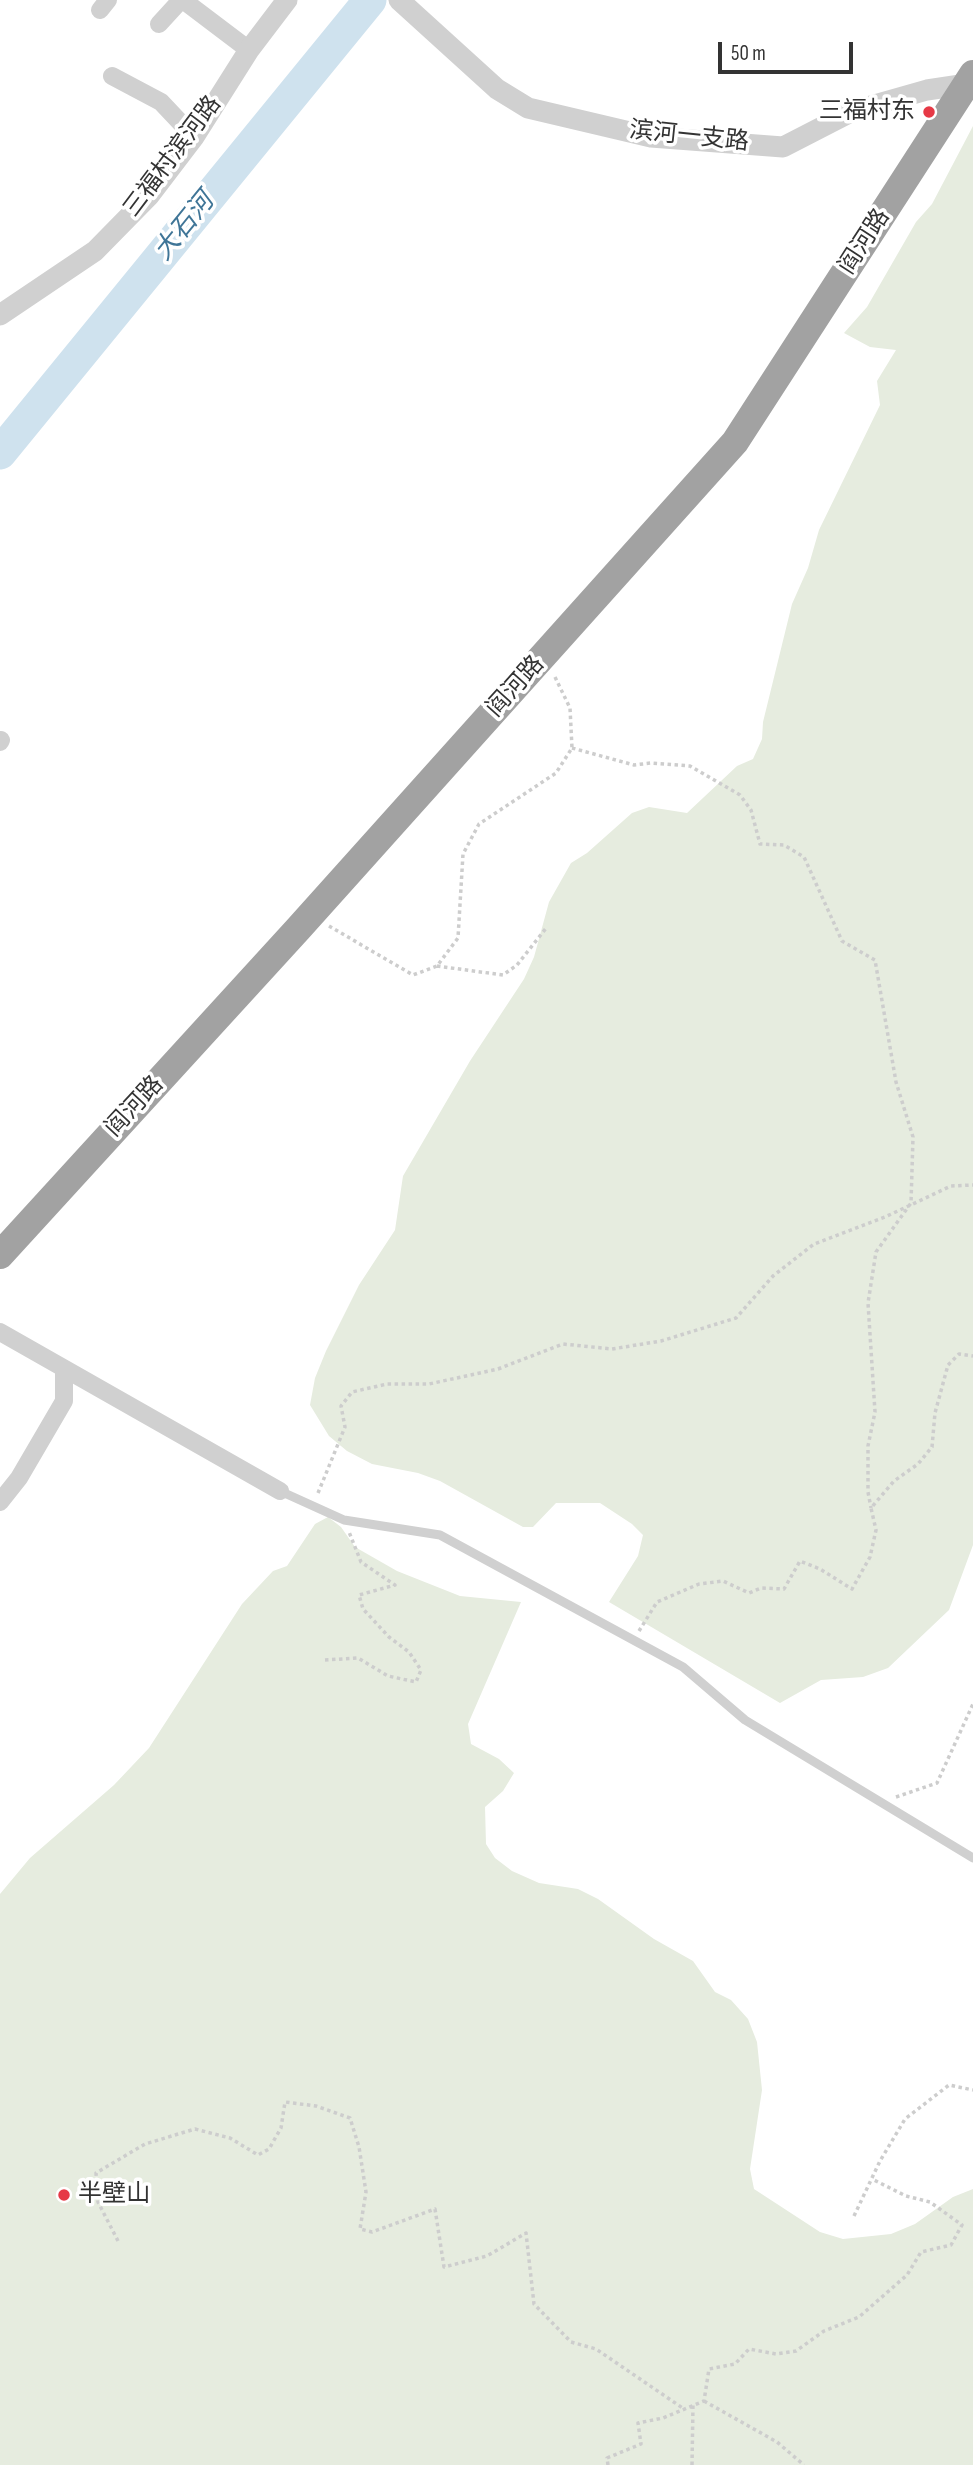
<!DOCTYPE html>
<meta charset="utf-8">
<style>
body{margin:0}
#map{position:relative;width:973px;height:2465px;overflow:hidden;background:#fff;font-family:"Sofia Sans Condensed",sans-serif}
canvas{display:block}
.scale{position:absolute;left:718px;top:42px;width:135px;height:32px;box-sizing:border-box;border:4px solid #333;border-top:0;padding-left:9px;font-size:21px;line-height:24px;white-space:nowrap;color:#333;-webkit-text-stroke:5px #fff;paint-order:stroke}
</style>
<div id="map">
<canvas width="973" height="2465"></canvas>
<div class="scale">50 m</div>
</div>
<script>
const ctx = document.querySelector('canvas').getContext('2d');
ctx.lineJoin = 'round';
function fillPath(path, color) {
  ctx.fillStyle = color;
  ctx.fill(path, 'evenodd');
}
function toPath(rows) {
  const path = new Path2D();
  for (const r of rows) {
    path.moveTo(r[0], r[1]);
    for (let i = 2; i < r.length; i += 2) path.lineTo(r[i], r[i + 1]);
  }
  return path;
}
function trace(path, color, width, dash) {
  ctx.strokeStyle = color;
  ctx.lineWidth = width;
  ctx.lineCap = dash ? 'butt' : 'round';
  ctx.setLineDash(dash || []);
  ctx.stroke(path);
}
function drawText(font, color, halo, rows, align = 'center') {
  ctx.font = font + ' "Sofia Sans Condensed","Noto Sans SC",sans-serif';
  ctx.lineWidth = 7;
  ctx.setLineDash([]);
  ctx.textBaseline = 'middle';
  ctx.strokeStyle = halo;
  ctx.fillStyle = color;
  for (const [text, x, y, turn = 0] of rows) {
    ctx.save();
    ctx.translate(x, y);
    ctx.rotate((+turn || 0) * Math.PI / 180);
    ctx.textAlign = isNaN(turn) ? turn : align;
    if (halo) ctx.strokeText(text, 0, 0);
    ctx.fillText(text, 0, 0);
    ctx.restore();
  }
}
fillPath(toPath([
 [973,126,973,1545,949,1610,888,1668,863,1677,821,1680,780,1703,609,1602,638,1556,643,1535,632,1524,600,1503,556,1503,533,1527,523,1527,440,1481,418,1473,372,1464,347,1451,329,1436,310,1405,315,1378,326,1351,359,1285,395,1230,403,1176,470,1061,524,979,534,957,549,902,571,863,587,853,632,813,649,807,687,813,737,766,753,759,762,739,763,722,792,604,808,568,819,530,880,405,877,381,896,350,870,347,844,333,867,307,916,222,932,204],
 [328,1517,341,1527,355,1547,397,1571,460,1596,521,1602,468,1724,471,1744,499,1759,514,1773,503,1791,485,1807,486,1844,495,1858,512,1871,539,1883,578,1889,598,1899,654,1939,693,1961,715,1992,731,2000,748,2019,757,2042,762,2090,750,2169,754,2189,820,2232,843,2239,891,2234,915,2224,953,2197,973,2189,973,2465,0,2465,0,1894,30,1858,114,1785,149,1748,242,1604,273,1571,287,1566,315,1524]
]), '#e6ecdf');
trace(toPath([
 [0,453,370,0]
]), '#cfe2ee', 33);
trace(toPath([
 [572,748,634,765,651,763,690,766,740,795,751,810,760,844,784,845,804,857,842,941,875,960,896,1082,913,1137,911,1203,876,1252,868,1303,875,1412,868,1446,868,1492,871,1508],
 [329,926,413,975,437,966,458,938,463,854,479,824,556,773,572,748,570,708,554,675],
 [437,966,503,975,517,965,547,927],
 [318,1493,345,1427,341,1406,352,1392,387,1384,429,1384,498,1369,563,1344,612,1349,661,1341,736,1318,773,1276,814,1244,885,1217,951,1186,973,1185],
 [639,1631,657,1602,699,1584,723,1581,749,1593,761,1588,784,1589,800,1561,820,1569,852,1589,870,1557,876,1530,871,1508,894,1481,918,1464,932,1447,935,1413,948,1365,959,1354,973,1356],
 [325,1660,358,1658,388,1676,416,1682,421,1670,409,1652,389,1637,363,1609,359,1595,395,1585,361,1562,349,1532],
 [896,1797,937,1783,973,1704],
 [854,2216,880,2161,905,2119,949,2085,973,2090],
 [118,2241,98,2202,96,2173,145,2144,195,2129,230,2138,258,2155,269,2149,281,2128,285,2102,316,2106,350,2118,359,2147,366,2192,360,2229,372,2232,435,2209,444,2267,487,2256,526,2233,534,2304,571,2342,596,2349,684,2409],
 [704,2401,777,2442,804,2465],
 [608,2465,607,2458,641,2444,638,2423,663,2418,704,2401,709,2369,735,2364,749,2349,776,2354,796,2351,824,2331,859,2317,907,2275,921,2252,951,2245,962,2225,930,2202,906,2196,872,2179],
 [692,2465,693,2405]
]), '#cdcdcd', 3.5, [3.5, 3.5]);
trace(toPath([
 [280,1491,344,1520,440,1535,683,1667,745,1720,973,1858]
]), '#d0d0d0', 9);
trace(toPath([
 [183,0,249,50],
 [100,10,108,0],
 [159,24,181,0],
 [112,76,161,102,194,137],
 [0,742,1,740],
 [0,1332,280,1491],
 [0,1502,19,1478,64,1401,64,1369]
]), '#d0d0d0', 18);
trace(toPath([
 [399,0,497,89,528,108,651,137,783,147,853,111,927,90,967,84],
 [0,315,95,251,149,196,194,137,249,50,287,0]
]), '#d0d0d0', 21);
trace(toPath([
 [0,1255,298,929,735,442,973,74]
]), '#a2a2a2', 28);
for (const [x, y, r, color] of [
 [929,112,7,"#e63946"],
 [64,2195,7,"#e63946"]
]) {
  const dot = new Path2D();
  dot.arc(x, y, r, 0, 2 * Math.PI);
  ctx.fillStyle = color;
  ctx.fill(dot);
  trace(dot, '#fff', 2.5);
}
drawText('24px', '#333', '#fff', [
 ["三福村东",915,112],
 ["半壁山",78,2195,"left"]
], 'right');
drawText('24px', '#333', '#fff', [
 ["滨河一支路",689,137,6],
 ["三福村滨河路",173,157,-53],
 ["阎河路",865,242,-57],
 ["阎河路",516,687,-48],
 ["阎河路",135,1107,-47]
]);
drawText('italic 26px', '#3f7597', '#fff', [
 ["大石河",185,227,-51]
]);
</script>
